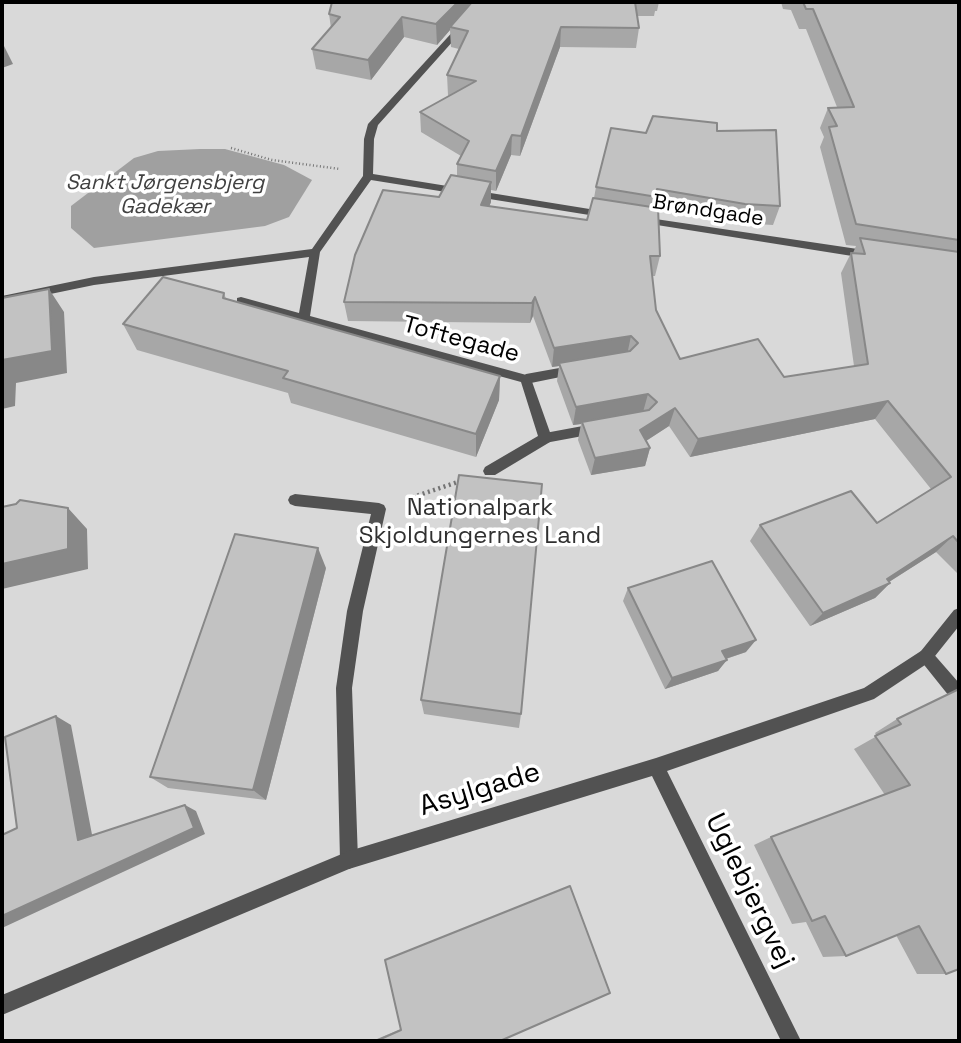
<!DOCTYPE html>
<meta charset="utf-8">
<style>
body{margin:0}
#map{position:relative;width:961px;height:1043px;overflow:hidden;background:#fff;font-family:"Space Grotesk",sans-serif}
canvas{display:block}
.frame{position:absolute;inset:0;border:4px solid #000;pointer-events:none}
</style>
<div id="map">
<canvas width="961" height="1043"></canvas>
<div class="frame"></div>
</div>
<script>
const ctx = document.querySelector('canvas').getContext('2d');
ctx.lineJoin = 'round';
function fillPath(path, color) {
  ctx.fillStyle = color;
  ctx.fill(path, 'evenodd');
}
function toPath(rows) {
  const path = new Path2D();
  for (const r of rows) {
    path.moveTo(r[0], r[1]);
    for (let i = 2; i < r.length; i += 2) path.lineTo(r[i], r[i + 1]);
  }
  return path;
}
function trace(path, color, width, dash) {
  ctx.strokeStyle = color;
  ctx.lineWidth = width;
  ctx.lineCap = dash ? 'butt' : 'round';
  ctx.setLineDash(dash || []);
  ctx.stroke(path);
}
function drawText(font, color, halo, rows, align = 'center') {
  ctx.font = font + ' "Space Grotesk",sans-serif';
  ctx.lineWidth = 7;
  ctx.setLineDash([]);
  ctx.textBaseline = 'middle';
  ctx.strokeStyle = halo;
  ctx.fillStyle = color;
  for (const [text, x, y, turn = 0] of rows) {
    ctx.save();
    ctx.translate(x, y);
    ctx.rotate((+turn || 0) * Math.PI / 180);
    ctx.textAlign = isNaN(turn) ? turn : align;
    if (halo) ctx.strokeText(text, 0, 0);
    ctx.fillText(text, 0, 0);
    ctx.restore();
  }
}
fillPath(toPath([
 [2,2,959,2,959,1041,2,1041]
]), '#d9d9d9');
fillPath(toPath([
 [200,149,225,149,284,165,312,180,289,217,265,226,94,248,71,228,71,206,134,158,158,151]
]), '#a0a0a0');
trace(toPath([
 [231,148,272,160,340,169]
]), '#747474', 2.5, [1, 2.5]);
trace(toPath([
 [407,499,461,481]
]), '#747474', 4.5, [2, 3.5]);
fillPath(toPath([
 [576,365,582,370,580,373,526,384,520,379,526,374,576,365],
 [599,423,605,428,599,433,545,443,538,438,545,433,599,423],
 [295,494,379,503,384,505,386,509,363,611,352,688,358,860,355,866,349,869,343,866,340,860,336,688,347,611,371,514,295,506,290,504,288,500,290,496,295,494],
 [926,649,931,651,959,683,959,703,953,701,921,661,918,656,921,651,926,649]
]), '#525252');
fillPath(toPath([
 [480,2,488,2,378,125,374,139,373,174,608,212,613,215,608,218,371,180,320,252,310,316,530,376,552,438,550,442,495,475,485,475,483,471,485,467,538,436,521,382,237,304,237,298,241,297,299,313,309,257,94,285,2,304,2,296,94,277,312,249,363,176,364,139,368,124,480,2],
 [642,217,871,251,877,255,871,259,638,222,638,218,642,217],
 [959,608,959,626,931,661,874,699,667,771,801,1041,781,1041,652,776,349,869,2,1015,2,995,349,851,656,758,864,688,921,651,954,610,959,608]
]), '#525252');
fillPath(toPath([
 [332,2,659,2,657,11,655,11,654,16,637,16,639,28,636,48,560,47,520,156,511,155,496,191,491,190,491,202,489,207,587,220,594,198,596,187,646,133,717,131,780,206,773,225,739,223,658,209,660,256,655,276,652,276,656,310,680,359,784,377,854,366,841,273,851,253,853,253,856,246,846,245,820,147,824,137,820,128,828,108,837,107,806,29,799,29,791,10,783,9,781,2,959,2,959,575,936,552,889,582,890,583,875,598,810,626,750,541,760,525,877,523,931,489,875,419,690,457,669,426,646,441,650,448,645,466,591,475,578,440,581,424,573,425,557,381,559,366,552,367,533,316,530,323,348,321,344,302,457,176,457,164,461,156,421,132,420,112,449,96,448,95,447,75,459,49,451,47,450,30,437,45,404,37,371,80,316,69,312,49,331,28,329,14],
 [224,293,226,299,500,376,499,400,476,457,291,403,288,393,137,350,123,324],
 [326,568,266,800,168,788,150,777],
 [628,588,746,652,726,659,718,671,665,689,623,601],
 [959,689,946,974,917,974,896,935,846,956,823,957,806,922,792,924,754,845,771,837,885,795,854,749,877,736,875,733,897,719],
 [421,700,521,714,519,728,424,714],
 [401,1029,500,1041,372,1041]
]), '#a7a7a7');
fillPath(toPath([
 [458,2,477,2,450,27,450,30,437,45,436,24],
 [402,17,404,37,371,80,368,60],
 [561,27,560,47,520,156,521,136],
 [2,42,13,64,2,68],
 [512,135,511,155,496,191,496,171],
 [491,182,491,202,481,226,481,205],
 [49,289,64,312,67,373,16,383,15,406,2,409,2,360],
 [535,297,533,316,530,323,532,303],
 [631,336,627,355,559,363,559,366,552,367,554,348],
 [500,376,499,400,476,457,476,434],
 [648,394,643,412,582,422,581,424,573,425,576,407],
 [888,401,875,419,690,457,698,439],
 [675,408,669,426,635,448,640,430],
 [650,448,645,466,591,475,595,458],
 [68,508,87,529,88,569,2,589,2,564],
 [953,536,936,552,881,587,890,583,875,598,810,626,823,613,887,579],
 [318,548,326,568,266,800,253,790],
 [756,640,746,652,713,663,722,651],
 [727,660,718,671,665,689,672,678],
 [56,716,71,725,94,845,78,840],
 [185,805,196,811,205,834,2,928,2,916]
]), '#888');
const building = toPath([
 [332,2,458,2,436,24,402,17,368,60,312,49,340,17,329,14,332,2],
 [472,2,635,2,639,28,561,27,521,136,512,135,496,171,457,164,469,141,420,112,476,81,447,75,468,31,450,27,472,2],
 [803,2,959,2,959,240,856,224,829,127,837,126,828,108,854,107,813,9,806,9,803,2],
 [653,116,717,123,717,131,776,130,780,206,745,204,657,189,657,197,596,187,611,128,646,133,653,116],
 [451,175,491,182,481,205,587,220,593,198,658,208,660,256,650,256,656,310,680,359,758,339,784,377,868,364,851,253,865,254,860,238,959,252,959,543,953,536,887,579,890,583,823,613,760,525,851,491,877,523,951,477,888,401,698,439,675,408,640,430,650,448,595,458,582,422,649,410,657,402,648,394,576,407,559,363,630,351,638,343,631,336,554,348,535,297,532,303,344,302,355,255,383,190,439,197,451,175],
 [163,277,224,293,223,298,500,376,476,434,283,378,288,371,123,324,163,277],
 [49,289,52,351,2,360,2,298,49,289],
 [459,475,542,484,521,714,421,700,459,475],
 [20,500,68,508,68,549,2,564,2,507,16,504,20,500],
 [235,534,318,548,253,790,150,777,235,534],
 [712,561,756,640,722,651,727,660,672,678,628,588,712,561],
 [959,689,959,969,946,974,919,926,846,956,825,916,812,921,771,837,910,785,875,736,901,724,897,719,959,689],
 [56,716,78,840,185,805,194,828,2,916,2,835,17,828,5,737,56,716],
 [570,886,610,993,500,1041,376,1041,401,1030,385,960,570,886]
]);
fillPath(building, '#c2c2c2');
trace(building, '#888', 2);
drawText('italic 21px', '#414141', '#fff', [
 ["Sankt Jørgensbjerg",165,183],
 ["Gadekær",165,207]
]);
drawText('21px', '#000', '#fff', [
 ["Brøndgade",708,211,9]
]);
drawText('24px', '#000', '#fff', [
 ["Toftegade",461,340,15]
]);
drawText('24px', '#303030', '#fff', [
 ["Nationalpark",480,508],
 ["Skjoldungernes Land",480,536]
]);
drawText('28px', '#000', '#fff', [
 ["Asylgade",480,790,-17],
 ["Uglebjergvej",749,891,64]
]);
</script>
